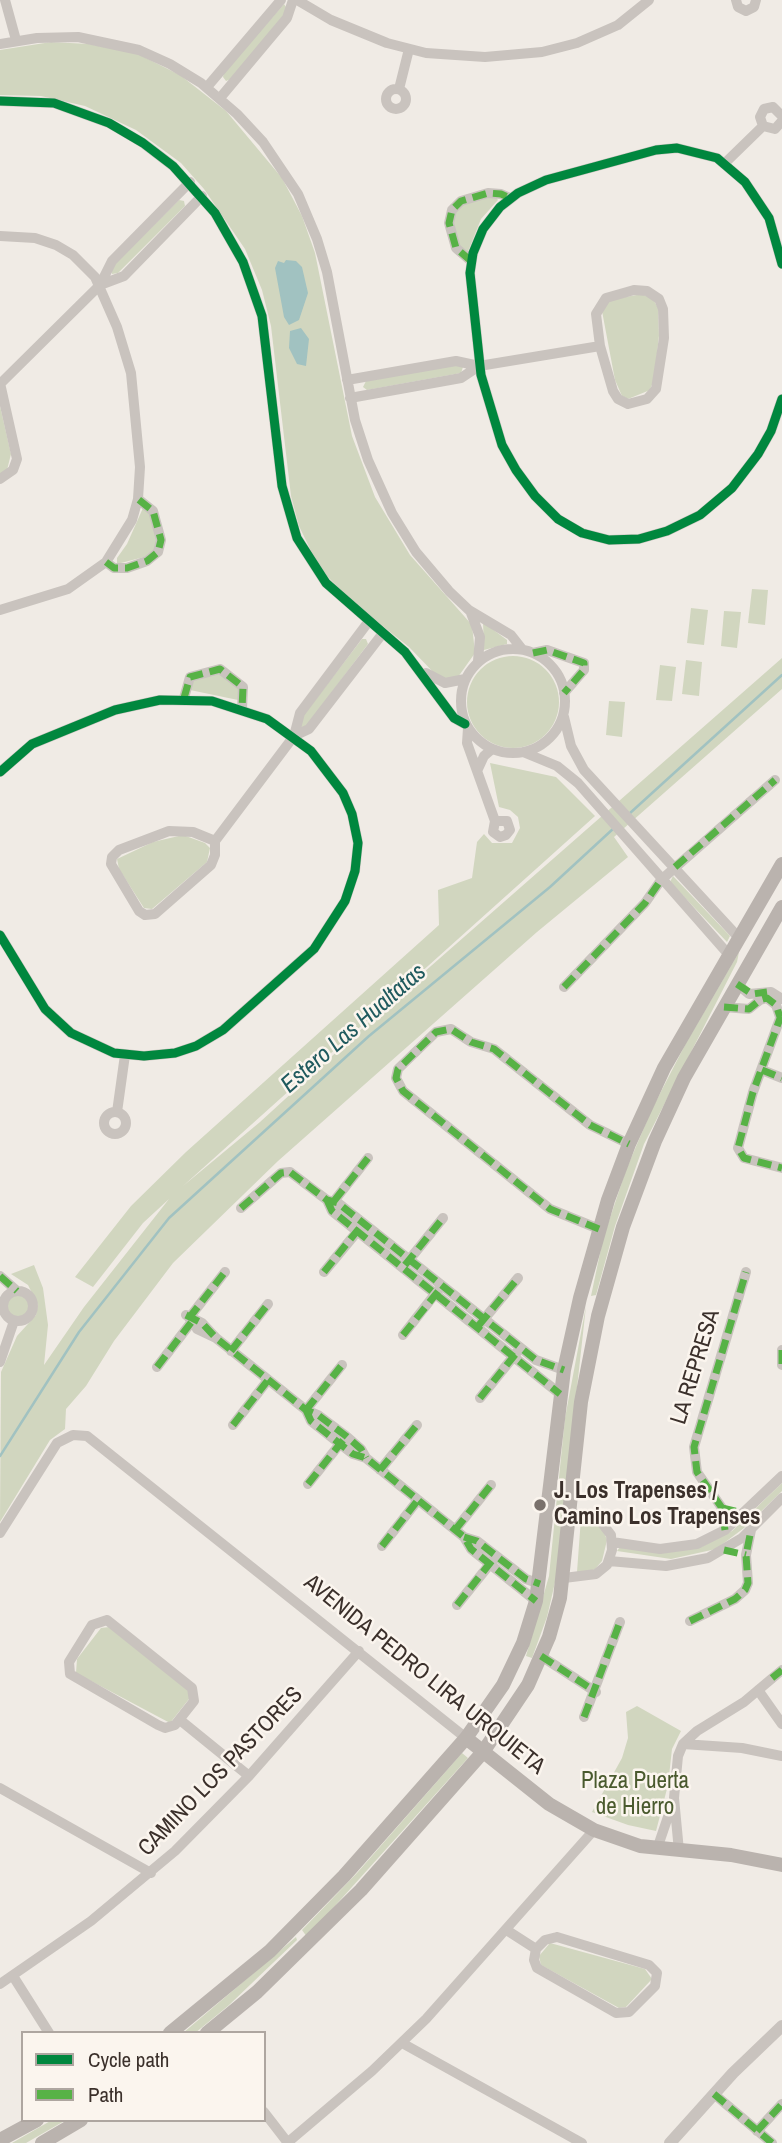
<!DOCTYPE html>
<style>
body{margin:0}
#map{position:relative;width:782px;height:2143px;overflow:hidden;background:#f0ebe5;font-family:"Archivo Narrow",sans-serif}
canvas{display:block}
.legend{position:absolute;left:21px;top:2031px;width:245px;height:91px;box-sizing:border-box;background:#fbf5ee;border:2px solid #aea6a0;margin:0;padding:9px 12px;list-style:none;font-size:21px;color:#3b302b}
.legend li{display:flex;align-items:center;gap:14px;height:35px}
.legend b{width:35px;border:2px solid #aea6a0}
</style>
<div id="map">
<canvas width="782" height="2143"></canvas>
<ul class="legend">
<li><b style="height:9px;background:#00873e"></b>Cycle path</li>
<li><b style="height:9px;background:#57b246"></b>Path</li>
</ul>
</div>
<script>
const ctx = document.querySelector('canvas').getContext('2d');
ctx.lineJoin = 'round';
function fillPath(path, color) {
  ctx.fillStyle = color;
  ctx.fill(path, 'evenodd');
}
function toPath(rows) {
  const path = new Path2D();
  for (const r of rows) {
    if (r.length === 3) {
      path.moveTo(r[0] + r[2], r[1]);
      path.arc(r[0], r[1], r[2], 0, 2 * Math.PI);
      continue;
    }
    path.moveTo(r[0], r[1]);
    for (let i = 2; i < r.length; i += 2) path.lineTo(r[i], r[i + 1]);
  }
  return path;
}
function trace(path, color, width, dash) {
  ctx.strokeStyle = color;
  ctx.lineWidth = width;
  ctx.lineCap = dash ? 'butt' : 'round';
  ctx.setLineDash(dash || []);
  ctx.stroke(path);
}
function drawText(font, color, halo, rows, align = 'center') {
  ctx.font = font + ' "Archivo Narrow",sans-serif';
  ctx.lineWidth = 5;
  ctx.setLineDash([]);
  ctx.textBaseline = 'middle';
  ctx.strokeStyle = halo;
  ctx.fillStyle = color;
  for (const [text, x, y, turn = 0] of rows) {
    ctx.save();
    ctx.translate(x, y);
    ctx.rotate((+turn || 0) * Math.PI / 180);
    ctx.textAlign = isNaN(turn) ? turn : align;
    if (halo) ctx.strokeText(text, 0, 0);
    ctx.fillText(text, 0, 0);
    ctx.restore();
  }
}
fillPath(toPath([
 [284,4,288,10,231,79,226,81,223,77,224,72],
 [51,42,89,44,138,54,180,75,226,111,282,178,302,216,315,253,352,436,375,497,410,555,472,625,475,653,458,677,445,679,437,676,409,647,350,600,326,575,311,551,299,526,291,496,271,326,262,290,245,249,204,189,181,163,136,130,85,106,41,96,0,95,0,50],
 [495,196,498,200,481,219,467,254,460,250,453,228,454,214,464,204],
 [179,200,184,201,185,206,118,273,112,274,111,268],
 [642,294,653,299,658,308,659,336,654,379,650,390,628,399,622,396,615,380,602,311,609,300],
 [458,365,463,367,461,373,367,390,363,387,366,381],
 [0,406,11,454,7,470,0,474],
 [143,508,147,508,158,538,154,551,148,556,117,564,117,558,127,544],
 [752,589,768,590,765,625,748,623],
 [691,608,708,610,704,645,687,643],
 [724,611,741,612,737,648,721,646],
 [483,622,507,640,507,644,484,650],
 [362,639,366,639,368,644,305,728,301,728,299,721],
 [513,702,46],
 [782,658,782,689,614,837,628,857,537,932,278,1161,173,1263,114,1341,86,1386,66,1409,65,1429,50,1440,0,1522,1,1372,17,1336,36,1315,38,1305,28,1285,11,1274,34,1265,43,1288,48,1325,44,1365,84,1307,169,1199,143,1223,93,1287,75,1277,131,1206,186,1152,439,925,438,890,472,878,477,842,484,834,492,843,512,843,520,828,518,817,510,810,499,807,490,763,556,777,595,816,183,1186,260,1122,415,980],
 [686,660,702,662,699,696,682,694],
 [660,665,676,667,672,701,656,700],
 [219,672,241,692,238,700,190,690,193,681],
 [609,701,625,702,622,737,606,735],
 [183,835,205,843,210,848,207,862,152,909,144,908,119,869,117,859,153,842],
 [673,876,730,936,727,942,670,882],
 [739,952,737,962,644,1144,615,1226,596,1295,591,1296,603,1239,626,1170,652,1109,685,1045],
 [18,1307,12],
 [586,1306,556,1578,547,1617,532,1658,526,1656,549,1576,565,1418],
 [782,1483,782,1491,744,1528,716,1549,671,1559,617,1551,620,1547,661,1553,701,1547,732,1531],
 [581,1518,591,1520,603,1530,607,1540,602,1561,595,1569,584,1573,577,1572],
 [109,1627,189,1691,189,1699,170,1723,76,1673,77,1659,101,1628],
 [637,1706,681,1731,672,1749,668,1785,656,1831,628,1825,592,1812,622,1758,628,1738,626,1712],
 [462,1753,468,1758,307,1937,302,1930,357,1873],
 [296,1937,297,1940,228,2006,195,2033,183,2033],
 [550,1943,645,1969,652,1979,626,2007,619,2008,541,1965,539,1956],
 [52,2120,66,2120,26,2143,12,2143]
]), '#d1d6bf');
fillPath(toPath([
 [286,260,296,261,302,267,308,293,299,320,289,325,284,317,275,268,278,261,284,263],
 [301,328,309,339,306,366,297,364,289,348,290,331]
]), '#a1c2c1');
trace(toPath([
 [629,814,782,675],
 [0,1456,79,1332,169,1218,369,1036,550,887,614,828]
]), '#a1c2c1', 2.5);
trace(toPath([
 [5,0,16,40],
 [297,0,331,20,387,43,426,53,485,57,542,52,577,43,618,25,649,0],
 [736,0,738,7,746,11,754,7,756,0],
 [0,44,37,38,78,37,139,50,170,64,201,83,237,114,263,142,298,194,317,239,327,272,355,420,368,460,392,513,416,552,449,591,469,610,511,635,522,649],
 [207,87,281,0],
 [396,99,10],
 [399,89,409,49],
 [220,98,287,18,293,0],
 [0,101,54,103,109,123,143,143,173,166,215,213,243,262,262,316,282,486,297,538,326,583,405,652,454,718,465,724],
 [763,126,760,117,764,109,773,107,782,116],
 [763,126,775,129,782,121],
 [725,163,763,126],
 [0,236,35,238,56,245,73,255,95,277,117,327,131,373,140,467,138,499,132,520,106,562,68,589,0,610],
 [471,261,456,248,449,223,452,210,461,201,488,193,501,194,510,198],
 [782,264,769,218,745,182,717,158,677,148,656,150,546,180,518,193,500,207,483,229,473,253,470,273,481,375,502,445,516,470,535,496,558,519,582,533,609,540,639,539,667,531,700,515,732,488,758,454,771,431,782,399],
 [100,285,124,276,202,196],
 [634,290,647,291,659,299,663,309,664,338,656,389,647,399,628,404,618,399,613,391,600,346,596,314,606,298,634,290],
 [347,380,456,361,479,366,600,346],
 [0,383,17,459,13,470,0,479],
 [0,384,100,285,112,261,190,182],
 [350,398,461,378,479,366],
 [106,562,114,568,127,568,147,561,158,552,161,540,153,511,138,499],
 [471,613,480,637,478,661],
 [513,701,52],
 [533,653,547,650,584,663,584,670,564,693],
 [426,673,445,683,465,679],
 [184,698,190,677,220,669,243,687,242,709],
 [564,717,571,746,584,770,739,938],
 [468,728,467,743,495,821,493,832,500,837,506,835,510,830,507,821,495,821],
 [294,736,300,713,369,621],
 [294,736,309,729,383,633],
 [523,752,557,766,578,783,729,955],
 [478,769,484,756,492,749],
 [0,772,32,744,115,710,160,700,212,701,267,719,311,751,343,793,352,814,358,843,355,871,345,901,314,949,223,1030,196,1046,175,1053,144,1056,114,1053,71,1033,45,1009,0,935],
 [215,841,193,832,169,831,119,850,112,857,111,864,139,911,145,915,155,914,211,865,215,855,215,841,294,736],
 [737,984,749,994,771,992,782,999],
 [564,987,645,903,661,880,775,780],
 [724,1007,749,1009,760,1000,767,998,776,1005,780,1017],
 [782,1013,753,1092,738,1148,744,1158,782,1168],
 [762,1070,782,1078],
 [117,1112,125,1055],
 [115,1123,11],
 [327,1200,332,1211,560,1394],
 [334,1201,368,1158],
 [241,1208,281,1173,290,1172,327,1200,338,1203,536,1360,564,1370],
 [599,1229,550,1209,403,1091,396,1078,398,1069,436,1032,451,1029,471,1042,494,1049,590,1125,629,1144],
 [405,1265,443,1218],
 [324,1272,361,1227],
 [0,1276,17,1291],
 [18,1306,15],
 [186,1315,202,1323,216,1338,306,1410,318,1415,346,1436,361,1449,366,1458],
 [189,1318,225,1272],
 [193,1320,197,1329,216,1338],
 [480,1324,518,1278],
 [403,1335,439,1289],
 [782,1350,782,1365],
 [231,1351,268,1304],
 [0,1362,14,1321],
 [157,1367,193,1320],
 [480,1398,518,1351],
 [306,1410,311,1421,353,1454,366,1458,464,1537,471,1549,536,1601],
 [306,1410,342,1365],
 [233,1425,268,1380],
 [380,1470,417,1425],
 [308,1484,343,1440],
 [455,1530,491,1485],
 [725,1530,722,1508,697,1472,694,1447,746,1272],
 [0,1533,57,1443,73,1435,87,1436,466,1738],
 [464,1537,477,1541,526,1579,540,1584],
 [612,1542,660,1549,697,1544,725,1530,782,1476],
 [382,1546,418,1500],
 [609,1561,666,1566,708,1558,742,1538,782,1498],
 [564,1578,596,1574,607,1565,612,1550,611,1535,601,1522,588,1514,570,1514],
 [457,1605,494,1559],
 [107,1620,192,1688,194,1701,175,1725,165,1728,158,1725,70,1674,69,1662,92,1625,107,1620],
 [690,1621,735,1599,745,1590,748,1583,746,1555,751,1530],
 [541,1656,596,1692],
 [758,1690,782,1724],
 [584,1717,620,1622],
 [180,1720,249,1776],
 [683,1744,742,1748,782,1756],
 [0,1788,151,1873],
 [657,1849,673,1802],
 [679,1851,674,1798,678,1756,683,1744,697,1731,744,1702,782,1670],
 [508,1931,536,1949],
 [557,1937,649,1965,657,1973,655,1986,629,2012,616,2013,537,1968,534,1960,536,1949,545,1940,557,1937],
 [13,1976,49,2033],
 [0,1984,91,1921,175,1851,249,1776,359,1651],
 [402,2043,582,2143],
 [714,2094,772,2143],
 [264,2112,288,2143],
 [757,2131,782,2104],
 [287,2143,372,2071,426,2019,594,1830]
]), '#c9c3be', 10);
trace(toPath([
 [670,2143,733,2073,782,2026]
]), '#c9c3be', 12);
trace(toPath([
 [466,1738,549,1804,594,1830,640,1846,731,1855,782,1865],
 [170,2033,270,1951,344,1876,466,1738,503,1685,523,1643,536,1601,564,1370,580,1298,608,1200,629,1144,664,1068,782,864],
 [207,2033,257,1992,361,1890,483,1752,528,1685,549,1637,560,1598,581,1402,598,1316,623,1227,655,1141,684,1078,782,907],
 [0,2140,37,2120],
 [42,2143,81,2120]
]), '#bab3ae', 14);
trace(toPath([
 [471,261,456,248,449,223,452,210,461,201,488,193,501,194,510,198],
 [106,562,114,568,127,568,147,561,158,552,161,540,153,511,138,499],
 [533,653,547,650,584,663,584,670,564,693],
 [184,698,190,677,220,669,243,687,242,709],
 [675,867,775,780],
 [737,984,752,994,767,992],
 [564,987,645,903,661,880],
 [724,1007,749,1009,760,1000,767,998,776,1005,780,1017],
 [782,1013,753,1092,738,1148,744,1158,782,1168],
 [762,1070,782,1078],
 [327,1200,332,1211,560,1394],
 [334,1201,368,1158],
 [241,1208,281,1173,290,1172,327,1200,338,1203,536,1360,564,1370],
 [599,1229,550,1209,403,1091,396,1078,398,1069,436,1032,451,1029,471,1042,494,1049,590,1125,629,1144],
 [405,1265,443,1218],
 [324,1272,361,1226],
 [0,1276,17,1291],
 [186,1315,202,1323,216,1338,306,1410,318,1415,346,1436,361,1449,366,1458],
 [189,1318,225,1272],
 [479,1325,518,1278],
 [403,1335,440,1289],
 [782,1350,782,1365],
 [231,1351,268,1304],
 [157,1367,193,1320],
 [480,1398,518,1351],
 [306,1410,311,1421,353,1454,366,1458,464,1537,471,1549,536,1601],
 [306,1410,342,1365],
 [233,1425,268,1380],
 [380,1470,417,1425],
 [308,1484,344,1439],
 [722,1508,744,1513],
 [455,1530,491,1485],
 [725,1530,722,1508,697,1472,694,1447,746,1272],
 [464,1537,477,1541,526,1579,540,1584],
 [382,1546,418,1500],
 [724,1550,746,1555],
 [457,1605,494,1558],
 [690,1621,735,1599,745,1590,748,1583,746,1555,751,1530],
 [541,1656,596,1692],
 [772,1678,782,1670],
 [584,1717,620,1622],
 [714,2094,772,2143],
 [757,2131,782,2104]
]), '#57b246', 7, [14, 7]);
trace(toPath([
 [0,101,54,103,109,123,143,143,173,166,215,213,243,262,262,316,282,486,297,538,326,583,405,652,454,718,465,724],
 [782,264,769,218,745,182,717,158,677,148,656,150,546,180,518,193,500,207,483,229,473,253,470,273,481,375,502,445,516,470,535,496,558,519,582,533,609,540,639,539,667,531,700,515,732,488,758,454,771,431,782,399],
 [0,772,32,744,115,710,160,700,212,701,267,719,311,751,343,793,352,814,358,843,355,871,345,901,314,949,223,1030,196,1046,175,1053,144,1056,114,1053,71,1033,45,1009,0,935]
]), '#00873e', 9);
for (const [x, y, r, color] of [
 [540,1505,7,"#7a716c"]
]) {
  const dot = new Path2D();
  dot.arc(x, y, r, 0, 2 * Math.PI);
  ctx.fillStyle = color;
  ctx.fill(dot);
  trace(dot, '#fbf5ee', 2.5);
}
drawText('23px', '#3b302b', '#fbf5ee', [
 ["LA REPRESA",696,1367,-73],
 ["AVENIDA PEDRO LIRA URQUIETA",424,1675,39],
 ["CAMINO LOS PASTORES",221,1772,-46]
]);
drawText('bold 23px', '#3b302b', '#fbf5ee', [
 ["J. Los Trapenses /",554,1492],
 ["Camino Los Trapenses",554,1518]
], 'left');
drawText('23px', '#4a5a2e', '#fbf5ee', [
 ["Plaza Puerta",635,1782],
 ["de Hierro",635,1808]
]);
drawText('italic 24px', '#1f5a5e', '#fbf5ee', [
 ["Estero Las Hualtatas",354,1029,-41]
]);
</script>
